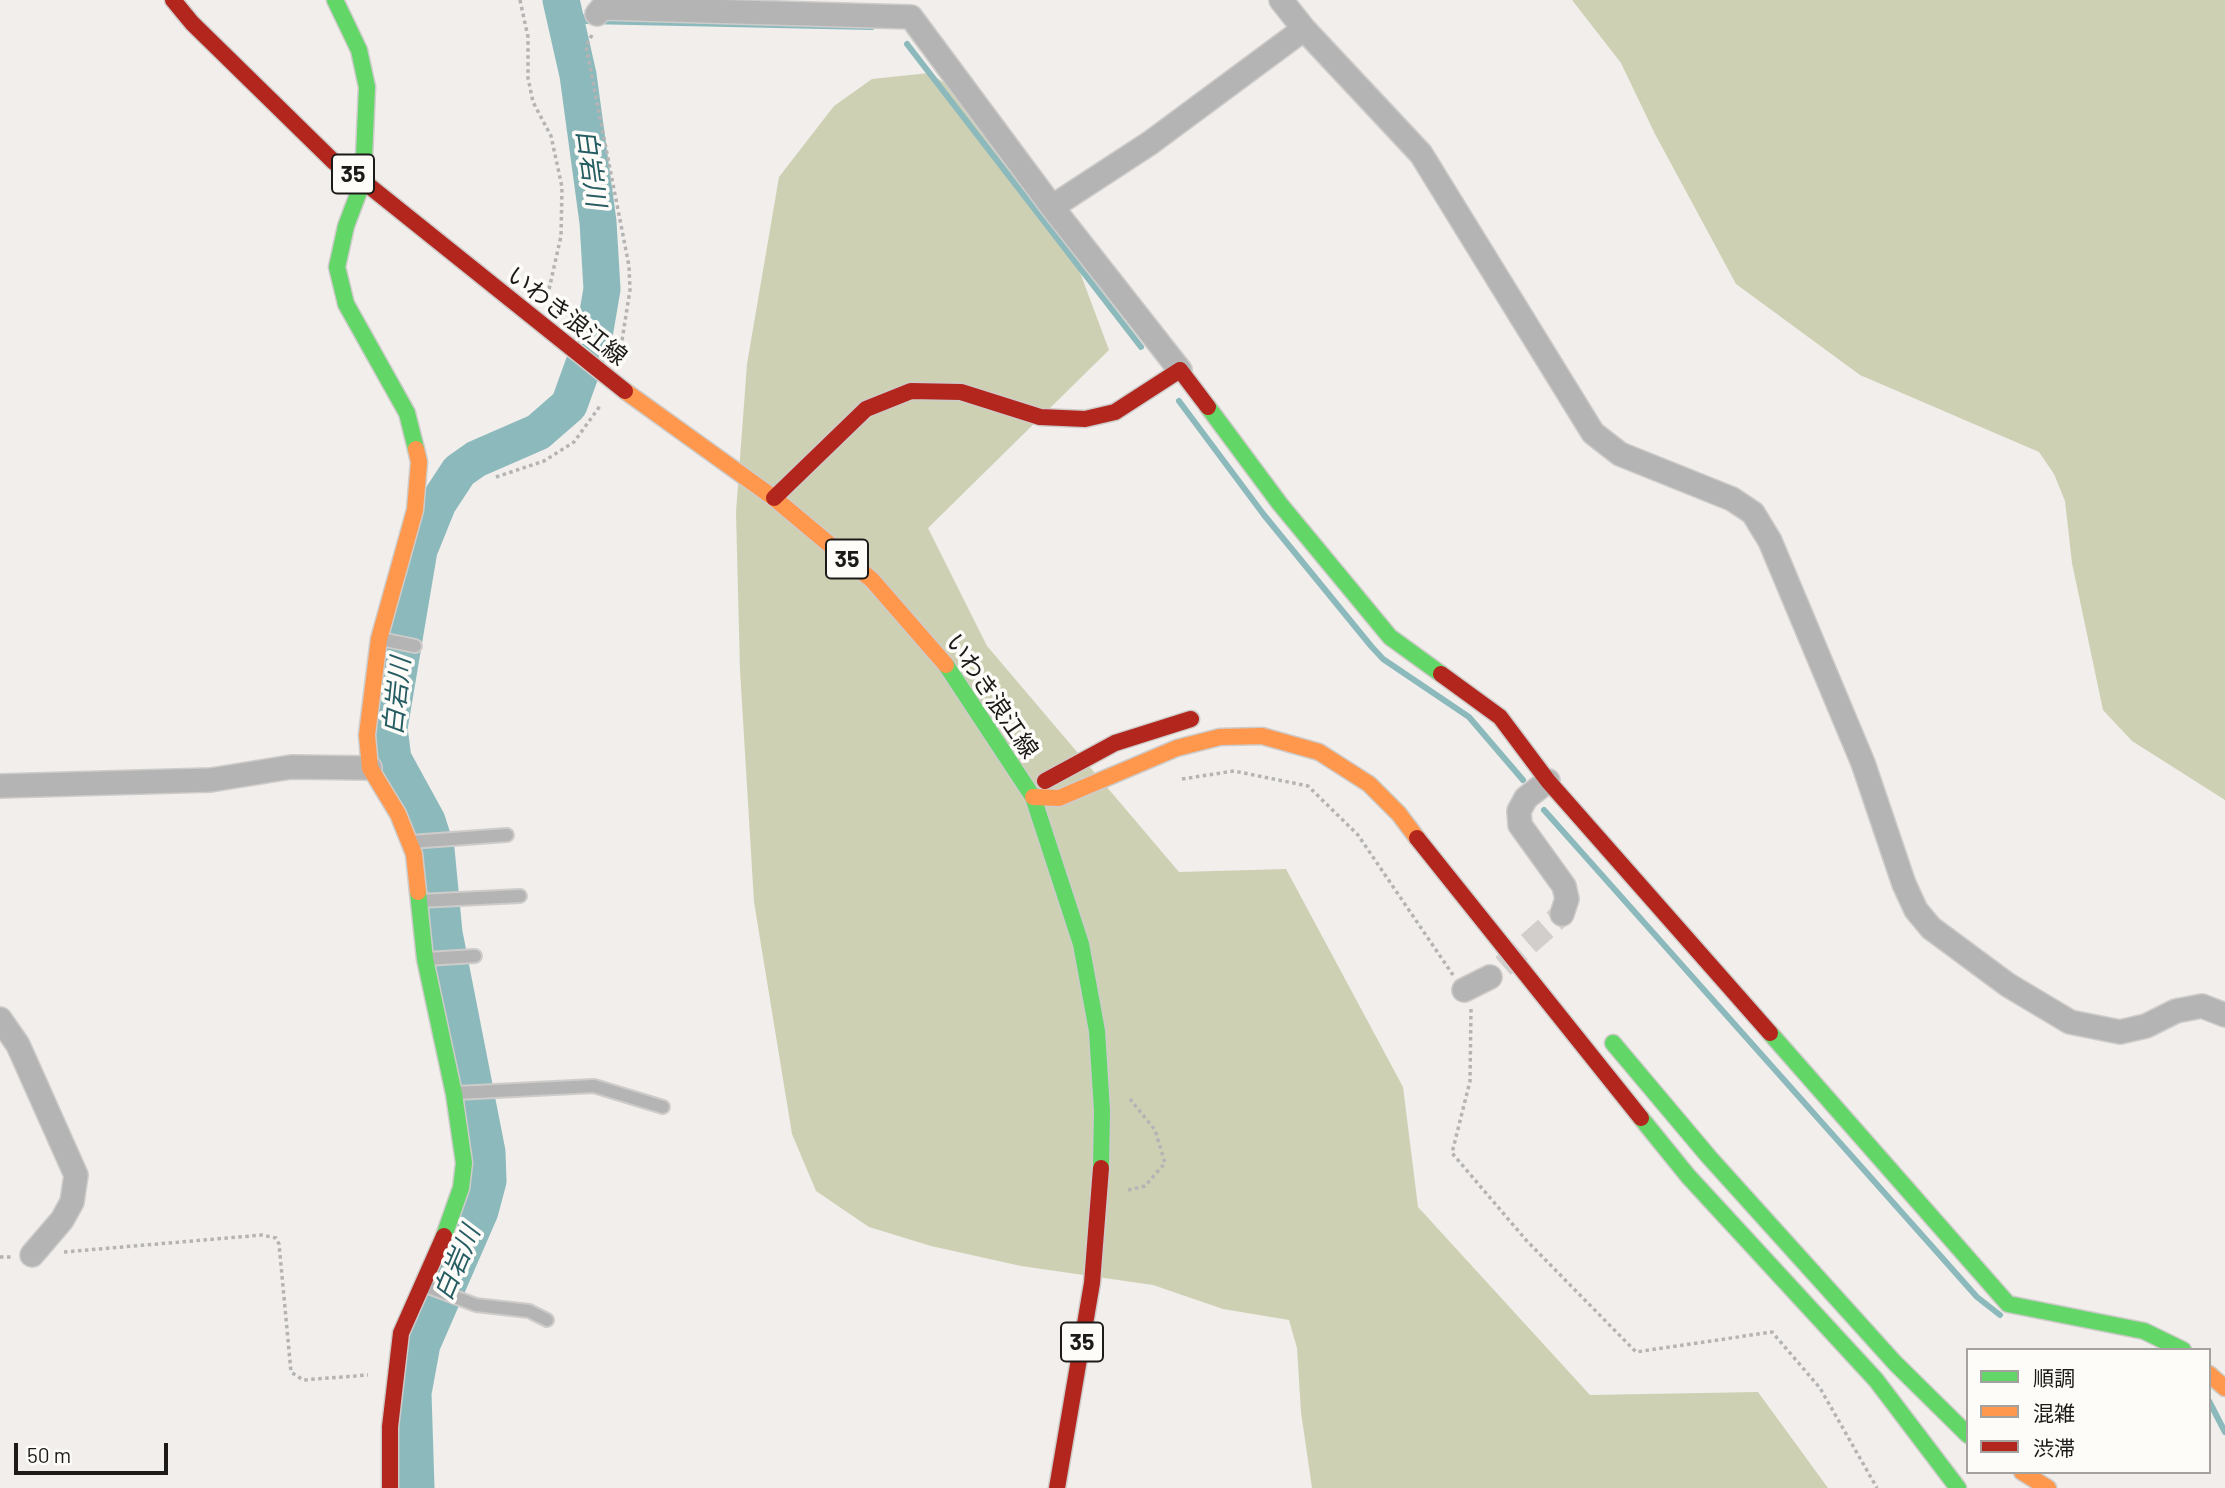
<!DOCTYPE html>
<meta charset="utf-8">
<style>
body{margin:0}
#map{position:relative;width:2225px;height:1488px;overflow:hidden;background:#f1eeeb;font-family:Barlow,"Noto Sans JP",sans-serif}
canvas{display:block}
.legend{position:absolute;left:1966px;top:1348px;width:245px;height:126px;box-sizing:border-box;background:#fefcf9;border:2px solid #a4a29f;margin:0;padding:9px 12px;list-style:none;font-size:21px;color:#1d1b19}
.legend li{display:flex;align-items:center;gap:14px;height:35px}
.legend b{width:35px;border:2px solid #a4a29f}
.scale{position:absolute;left:14px;top:1443px;width:154px;height:32px;box-sizing:border-box;border:4px solid #1d1b19;border-top:0;padding-left:9px;font-size:21px;line-height:24px;white-space:nowrap;color:#1d1b19;-webkit-text-stroke:5px #fefcf9;paint-order:stroke}
</style>
<div id="map">
<canvas width="2225" height="1488"></canvas>
<ul class="legend">
<li><b style="height:9px;background:#63d668"></b>順調</li>
<li><b style="height:9px;background:#ff974d"></b>混雑</li>
<li><b style="height:9px;background:#b3261e"></b>渋滞</li>
</ul>
<div class="scale">50 m</div>
</div>
<script>
const ctx = document.querySelector('canvas').getContext('2d');
ctx.lineJoin = 'round';
function fillPath(path, color) {
  ctx.fillStyle = color;
  ctx.fill(path, 'evenodd');
}
function toPath(rows) {
  const path = new Path2D();
  for (const r of rows) {
    path.moveTo(r[0], r[1]);
    for (let i = 2; i < r.length; i += 2) path.lineTo(r[i], r[i + 1]);
  }
  return path;
}
function trace(path, color, width, dash) {
  ctx.strokeStyle = color;
  ctx.lineWidth = width;
  ctx.lineCap = dash ? 'butt' : 'round';
  ctx.setLineDash(dash || []);
  ctx.stroke(path);
}
function drawText(font, color, halo, rows, align = 'center') {
  ctx.font = font + ' Barlow,"Noto Sans JP",sans-serif';
  ctx.lineWidth = 7;
  ctx.setLineDash([]);
  ctx.textBaseline = 'middle';
  ctx.strokeStyle = halo;
  ctx.fillStyle = color;
  for (const [text, x, y, turn = 0] of rows) {
    ctx.save();
    ctx.translate(x, y);
    ctx.rotate((+turn || 0) * Math.PI / 180);
    ctx.textAlign = isNaN(turn) ? turn : align;
    if (halo) ctx.strokeText(text, 0, 0);
    ctx.fillText(text, 0, 0);
    ctx.restore();
  }
}
fillPath(toPath([
 [1572,0,2225,0,2225,800,2132,741,2103,710,2072,563,2065,501,2054,474,2039,452,1860,375,1736,284,1655,134,1621,63],
 [929,73,984,109,1066,235,1109,350,928,528,987,646,1179,872,1286,869,1403,1087,1418,1207,1590,1395,1758,1392,1828,1488,1312,1488,1301,1412,1297,1348,1289,1320,1223,1309,1153,1285,1021,1266,931,1246,869,1227,816,1191,792,1134,754,902,740,670,736,512,747,364,779,177,834,106,872,79]
]), '#ced0b3');
trace(toPath([
 [565,0,586,21,872,27],
 [907,44,1141,347],
 [1179,401,1264,515,1371,646,1383,659,1469,717,1523,780],
 [1544,810,1977,1297,2000,1315],
 [2209,1401,2225,1432]
]), '#8cb9bc', 6);
trace(toPath([
 [416,1488,413,1393,422,1344,480,1211,488,1181,487,1152,444,933,436,849,427,821,393,759,389,728,419,550,438,503,459,471,476,459,538,432,569,405,594,336,602,289,598,222,578,75,561,0]
]), '#8cb9bc', 37);
trace(toPath([
 [1503,966,1562,914]
]), '#d1cecc', 23, [23, 11]);
const lane = toPath([
 [381,639,415,646],
 [410,842,507,835],
 [419,901,520,896],
 [426,959,475,956],
 [456,1093,594,1086,663,1107],
 [423,1285,476,1305,529,1311,547,1320]
]);
const street = toPath([
 [1281,0,1304,29,1421,154,1593,433,1620,454,1732,499,1753,513,1770,541,1863,763,1904,884,1916,910,1931,928,2008,985,2070,1022,2120,1032,2146,1026,2176,1011,2202,1006,2225,1015],
 [597,14,602,8,911,17,1052,207,1180,370],
 [1052,207,1150,143,1304,29],
 [1548,781,1526,798,1519,811,1520,825,1564,886,1567,899,1562,914],
 [0,786,211,780,291,767,370,768],
 [1464,990,1490,977],
 [0,1019,18,1045,76,1175,72,1202,62,1220,32,1255]
]);
const fast = toPath([
 [335,0,359,50,367,87,363,181],
 [363,181,346,226,337,267,346,304,407,413,416,449],
 [1208,407,1280,504,1390,637,1441,674],
 [946,665,1033,797,1081,944,1097,1031,1102,1111,1101,1168],
 [418,892,425,959,454,1094,464,1163,461,1188,444,1236],
 [1770,1033,2008,1304,2144,1331,2183,1350],
 [1613,1043,1709,1157,1895,1363,1968,1435],
 [1641,1118,1688,1176,1876,1380,1958,1488]
]);
const slow = toPath([
 [625,391,774,498,872,580,946,665],
 [416,449,419,462,415,510,379,639,367,735,370,768,398,814,414,854,418,892],
 [1033,797,1059,798,1177,748,1220,737,1262,736,1319,752,1369,784,1399,814,1417,838],
 [2209,1374,2225,1388],
 [2022,1472,2048,1488]
]);
const jam = toPath([
 [173,0,192,23,334,162,363,181,625,391],
 [774,498,866,409,911,391,961,392,1040,417,1085,419,1115,412,1180,370,1208,407],
 [1441,674,1500,717,1548,781,1770,1033],
 [1045,781,1115,743,1191,719],
 [1417,838,1641,1118],
 [390,1488,390,1427,401,1333,444,1236],
 [1057,1488,1092,1283,1101,1168]
]);
trace(lane, '#ceccca', 16);
trace(street, '#ceccca', 26);
trace(fast, '#ceccca', 19);
trace(slow, '#ceccca', 19);
trace(jam, '#ceccca', 19);
trace(toPath([
 [520,0,528,37,528,78,533,102,551,136,562,187,561,236,548,294],
 [592,35,586,46,629,266,630,290,620,353],
 [496,477,544,461,574,442,600,406],
 [1182,779,1234,771,1308,786,1358,835,1453,975],
 [1471,1009,1470,1081,1452,1153,1526,1240,1636,1352,1772,1332,1820,1388,1877,1488],
 [1128,1190,1145,1186,1165,1163,1155,1130,1130,1099],
 [64,1252,262,1235,276,1238,279,1244,291,1372,303,1380,368,1375],
 [0,1257,11,1257]
]), '#b5b4b4', 3.5, [3.5, 3.5]);
trace(lane, '#b4b4b4', 12);
trace(street, '#b4b4b4', 23);
trace(fast, '#63d668', 16);
trace(slow, '#ff974d', 16);
trace(jam, '#b3261e', 16);
for (const [x, y, w] of [
 [353,174,42],
 [847,559,42],
 [1082,1342,42]
]) {
  const box = new Path2D();
  box.roundRect(x - w / 2, y - 19.5, w, 39, 5);
  ctx.fillStyle = '#fefcf9';
  ctx.fill(box);
  trace(box, '#1d1b19', 2);
}
drawText('bold 23px', '#1d1b19', null, [
 ["35",353,174],
 ["35",847,559],
 ["35",1082,1342]
]);
drawText('24px', '#1d1b19', '#fefcf9', [
 ["いわき浪江線",567,316,38],
 ["いわき浪江線",992,696,56]
]);
drawText('italic 26px', '#265d63', '#fefcf9', [
 ["白岩川",591,168,82],
 ["白岩川",397,696,-84],
 ["白岩川",457,1263,-67]
]);
</script>
